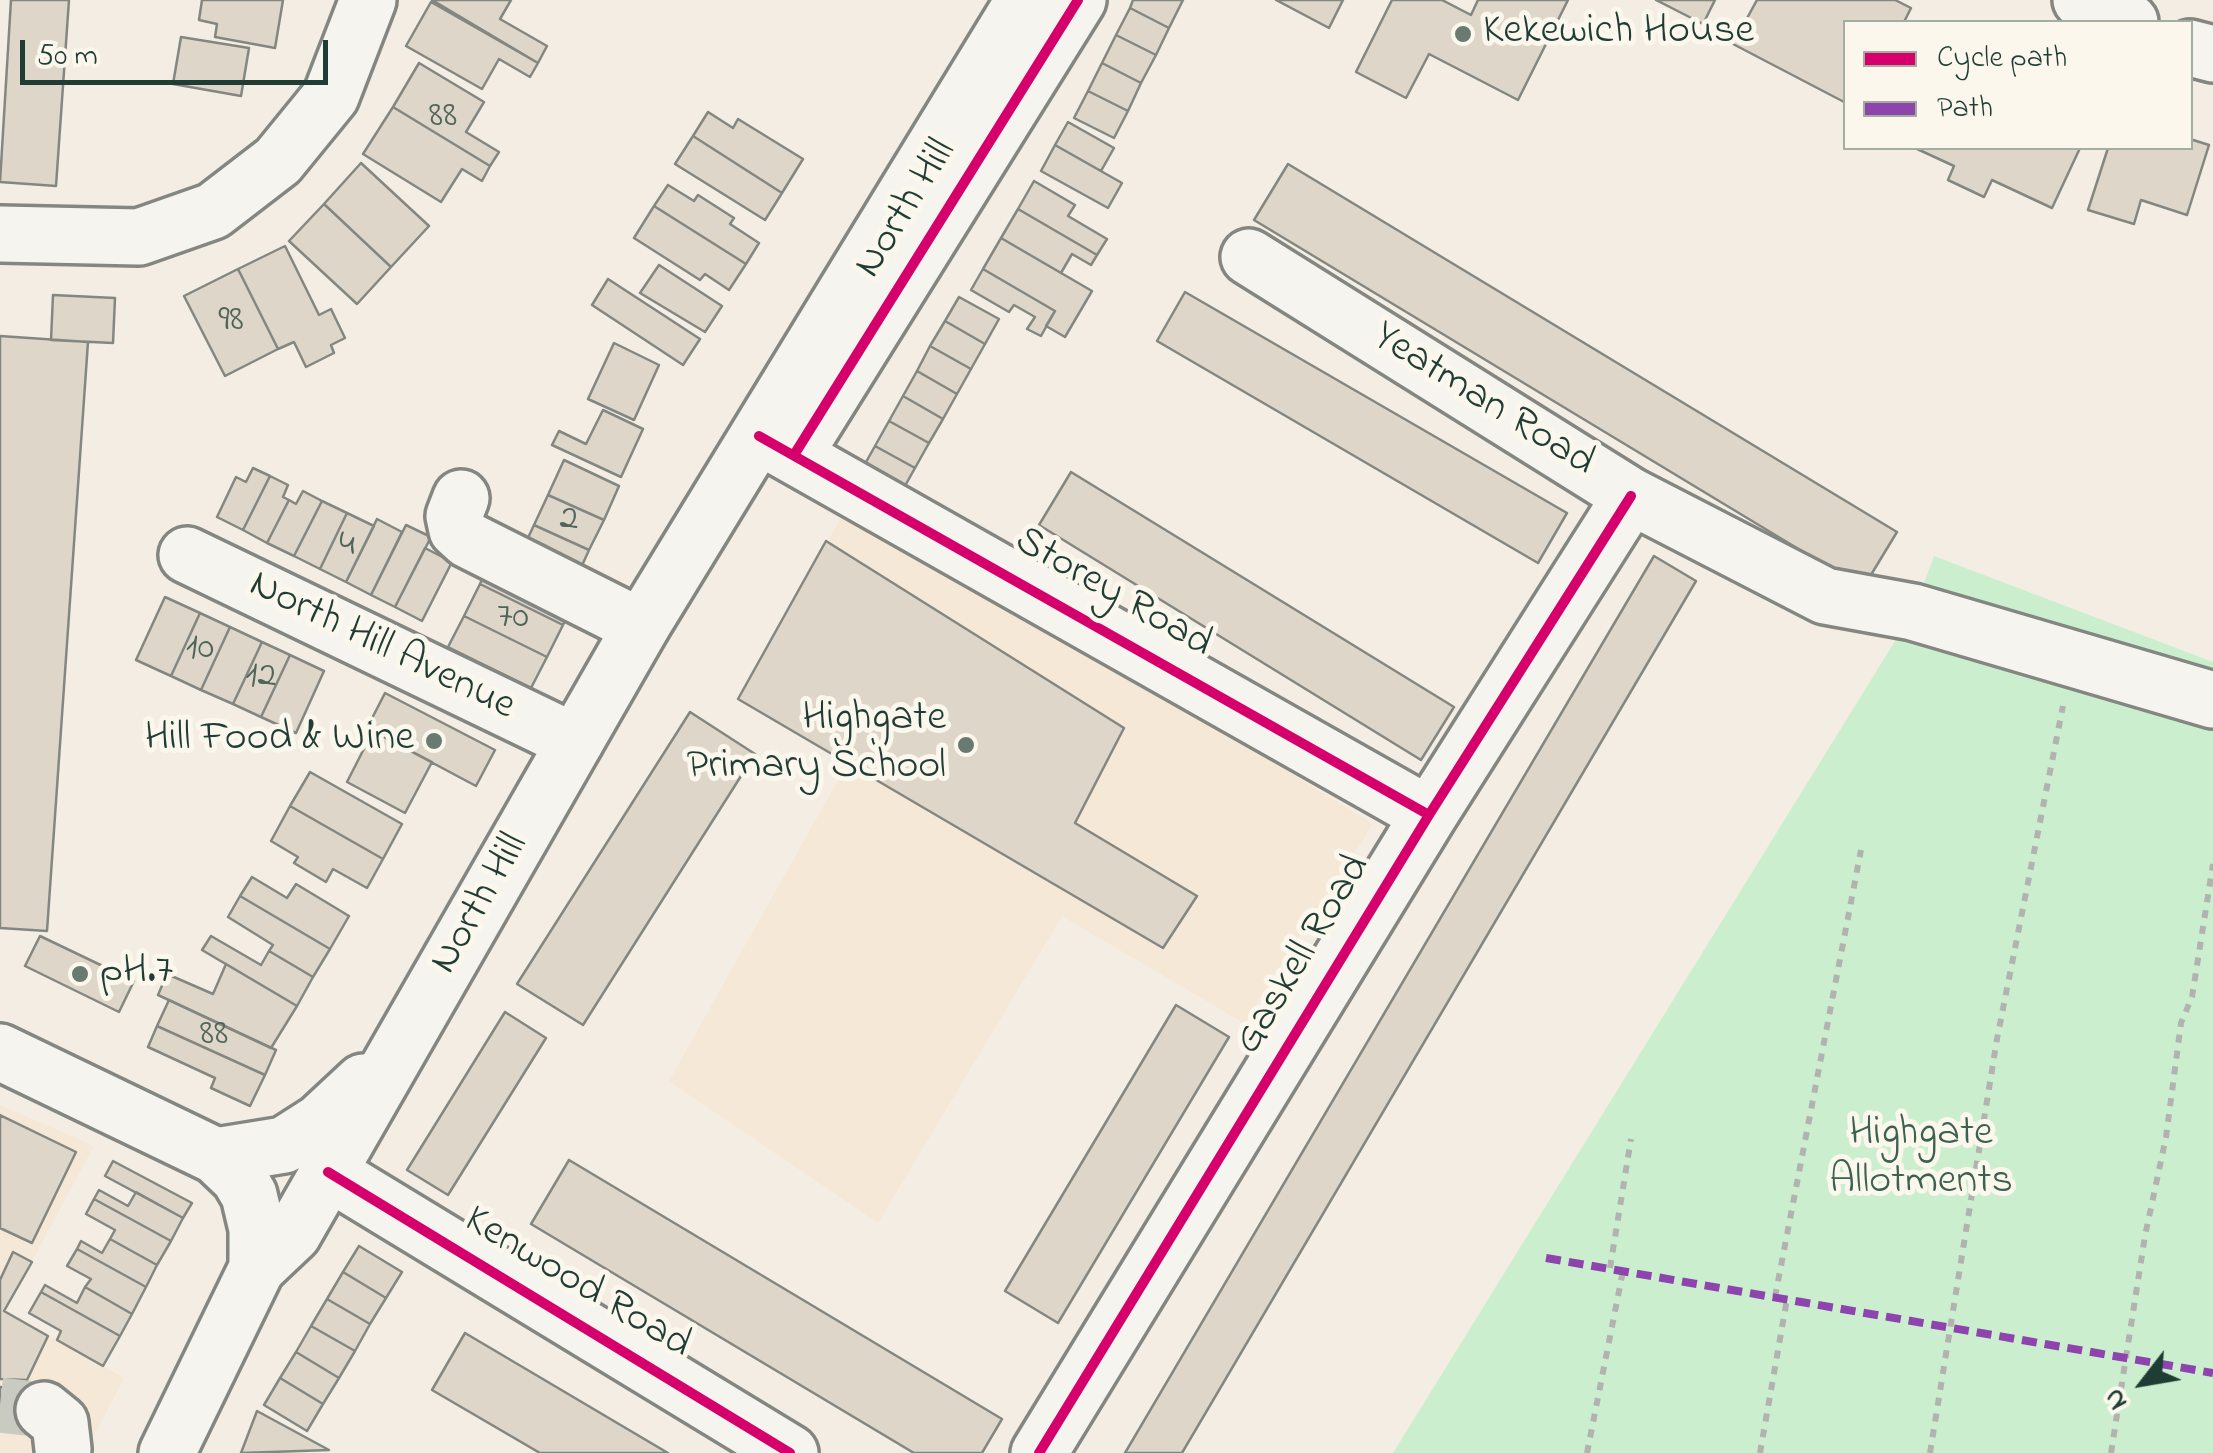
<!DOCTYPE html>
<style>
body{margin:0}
#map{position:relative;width:2213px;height:1453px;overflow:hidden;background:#f3ede3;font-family:"Indie Flower",sans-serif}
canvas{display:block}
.legend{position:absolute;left:1843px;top:20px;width:350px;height:130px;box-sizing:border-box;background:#fbf7ec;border:2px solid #a3ada2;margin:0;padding:12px 18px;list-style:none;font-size:30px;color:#1f3d34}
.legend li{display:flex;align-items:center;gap:20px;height:50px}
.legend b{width:50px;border:2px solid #a3ada2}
.north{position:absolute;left:2093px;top:1333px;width:100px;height:100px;-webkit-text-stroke:8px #fbf7ec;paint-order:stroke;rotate:239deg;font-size:28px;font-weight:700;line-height:40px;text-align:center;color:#1f3d34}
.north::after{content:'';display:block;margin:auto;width:35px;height:45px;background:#1f3d34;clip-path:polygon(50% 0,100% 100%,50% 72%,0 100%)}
.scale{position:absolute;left:20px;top:40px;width:308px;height:45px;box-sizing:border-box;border:5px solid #1f3d34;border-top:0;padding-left:12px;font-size:30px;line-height:35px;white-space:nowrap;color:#1f3d34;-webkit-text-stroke:8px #fbf7ec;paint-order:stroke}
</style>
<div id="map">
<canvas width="2213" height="1453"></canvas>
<ul class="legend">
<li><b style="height:12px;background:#d6006c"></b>Cycle path</li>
<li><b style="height:12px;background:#8e44ad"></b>Path</li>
</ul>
<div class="north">N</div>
<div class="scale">50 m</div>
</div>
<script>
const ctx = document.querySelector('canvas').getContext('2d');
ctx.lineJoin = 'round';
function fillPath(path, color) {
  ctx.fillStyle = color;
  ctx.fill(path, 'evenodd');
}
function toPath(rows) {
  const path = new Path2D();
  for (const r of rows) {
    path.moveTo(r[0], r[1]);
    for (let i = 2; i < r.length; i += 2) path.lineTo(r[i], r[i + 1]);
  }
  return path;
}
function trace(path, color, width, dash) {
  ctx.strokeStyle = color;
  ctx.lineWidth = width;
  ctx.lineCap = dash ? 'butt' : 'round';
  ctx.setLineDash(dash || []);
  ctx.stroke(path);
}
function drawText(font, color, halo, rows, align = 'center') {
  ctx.font = font + ' "Indie Flower",sans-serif';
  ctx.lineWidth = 10;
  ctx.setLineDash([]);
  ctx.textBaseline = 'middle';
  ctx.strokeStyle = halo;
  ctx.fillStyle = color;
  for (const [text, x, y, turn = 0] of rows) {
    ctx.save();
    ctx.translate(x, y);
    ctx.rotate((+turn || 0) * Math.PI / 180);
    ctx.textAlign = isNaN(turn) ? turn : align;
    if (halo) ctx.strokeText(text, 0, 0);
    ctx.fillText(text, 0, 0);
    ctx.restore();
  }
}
fillPath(toPath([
 [850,502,1373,824,1244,1023,1062,916,878,1223,669,1081,847,764,738,699],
 [0,1105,94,1146,5,1311,124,1378,85,1453,0,1453]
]), '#f5e8d6');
fillPath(toPath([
 [1934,556,2213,662,2213,1453,1393,1453,1913,612]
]), '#cbefce');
const building = toPath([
 [11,0,69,0,56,186,0,182,11,0],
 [202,0,283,0,275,48,215,37,217,24,199,20,202,0],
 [432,0,511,0,500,19,547,46,538,63,432,0],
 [1133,0,1183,0,1169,28,1130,8,1133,0],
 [1276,0,1343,0,1329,28,1276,0],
 [1392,0,1442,0,1471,15,1478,0,1568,0,1518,100,1429,54,1406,98,1356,72,1392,0],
 [1656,0,1715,0,1703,24,1656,0],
 [1757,0,1895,0,1911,8,1904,22,1846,22,1846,103,1733,44,1757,0],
 [431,2,538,63,530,77,499,59,482,89,406,46,431,2],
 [1130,8,1169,28,1156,55,1116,35,1130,8],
 [1116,35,1156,55,1141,83,1102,63,1116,35],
 [181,37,249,48,241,96,173,84,181,37],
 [419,63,484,102,466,132,499,152,490,166,393,107,419,63],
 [1102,63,1141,83,1128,111,1088,91,1102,63],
 [1088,91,1128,111,1114,138,1074,118,1088,91],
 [393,107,490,166,482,181,462,169,441,202,363,154,393,107],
 [708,112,733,128,738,119,803,159,782,193,693,136,708,112],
 [1068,122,1114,148,1101,171,1055,145,1068,122],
 [693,136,782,193,765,220,675,164,693,136],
 [2190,139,2209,145,2187,215,2141,200,2134,224,2088,210,2108,148,2190,148,2190,139],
 [1055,145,1122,183,1108,208,1041,171,1055,145],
 [1915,148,2080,148,2052,208,1992,180,1984,197,1948,180,1954,166,1915,148],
 [361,163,429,226,391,267,324,204,361,163],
 [1288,164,1897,532,1863,588,1254,220,1288,164],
 [1034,181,1075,205,1068,216,1107,239,1097,255,1018,209,1034,181],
 [668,185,694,201,698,195,734,218,730,224,759,243,746,264,654,206,668,185],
 [324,204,391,267,357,304,289,241,324,204],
 [654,206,746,264,729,290,705,274,700,280,634,238,654,206],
 [1018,209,1097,255,1091,265,1072,254,1061,273,1001,238,1018,209],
 [1001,238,1092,291,1065,337,1046,326,1055,311,983,269,1001,238],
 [285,246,319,315,331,309,345,338,331,345,334,353,306,367,294,342,278,349,238,269,285,246],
 [659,265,722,306,705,332,640,293,659,265],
 [238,269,278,349,225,376,184,296,238,269],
 [983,269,1055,311,1041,336,1027,329,1035,317,1014,305,1009,312,971,290,983,269],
 [608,279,700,339,683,365,592,305,608,279],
 [1185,292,1567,513,1538,563,1157,341,1185,292],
 [53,295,115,298,113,343,51,340,53,295],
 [959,297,999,319,985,344,945,321,959,297],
 [945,321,985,344,971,369,930,346,945,321],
 [0,336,88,342,47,931,0,928,0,336],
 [614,343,659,365,634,420,588,399,614,343],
 [930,346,971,369,957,394,917,371,930,346],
 [917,371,957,394,943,419,903,396,917,371],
 [903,396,943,419,929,443,889,421,903,396],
 [603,410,643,429,621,477,552,445,559,431,586,444,603,410],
 [889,421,929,443,915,468,875,446,889,421],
 [875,446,915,468,901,493,861,471,875,446],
 [564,460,619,486,604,520,548,495,564,460],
 [253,468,270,476,243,530,217,517,236,477,246,482,253,468],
 [1071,472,1454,707,1421,760,1039,525,1071,472],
 [270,476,288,485,283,497,289,500,267,543,243,530,270,476],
 [303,491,322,501,294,556,267,543,289,500,296,504,303,491],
 [548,495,604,520,589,550,534,525,548,495],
 [322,501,347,513,320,569,294,556,322,501],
 [347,513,374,526,346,582,320,569,347,513],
 [377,519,402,532,371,595,346,582,377,519],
 [406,525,431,537,395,607,371,595,406,525],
 [534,525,589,550,575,581,520,555,534,525],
 [826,541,1124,728,1075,823,1197,896,1163,948,738,699,826,541],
 [425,548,452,562,422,621,395,607,425,548],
 [493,556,576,597,563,625,480,584,493,556],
 [1654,556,1696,581,1182,1453,1125,1453,1654,556],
 [480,584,563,625,547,657,464,616,480,584],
 [165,597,200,613,171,676,136,660,165,597],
 [200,613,230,627,201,690,171,676,200,613],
 [464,616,547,657,531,688,448,647,464,616],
 [230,627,262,642,233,704,201,690,230,627],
 [262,642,290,655,261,717,233,704,262,642],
 [290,655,324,671,296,733,261,717,290,655],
 [385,693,495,750,476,786,367,728,385,693],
 [690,712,755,754,583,1025,517,984,690,712],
 [373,731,432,762,405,813,347,782,373,731],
 [310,772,402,824,383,859,290,806,310,772],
 [290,806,383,859,367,888,333,869,326,882,294,863,298,857,271,841,290,806],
 [252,877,287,898,296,884,349,916,330,949,240,896,252,877],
 [240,896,330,949,313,977,269,951,273,945,228,917,240,896],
 [40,936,134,981,119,1012,25,966,40,936],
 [211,936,261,965,269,951,313,977,297,1006,202,950,211,936],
 [226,964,297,1006,271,1048,158,995,167,974,213,994,226,964],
 [169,1000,276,1050,265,1075,157,1026,169,1000],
 [1176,1005,1229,1037,1058,1323,1005,1291,1176,1005],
 [505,1012,546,1038,448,1195,407,1170,505,1012],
 [157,1026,265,1075,250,1106,211,1088,215,1078,148,1047,157,1026],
 [0,1115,76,1152,32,1243,0,1228,0,1115],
 [569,1160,1002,1419,982,1453,914,1453,531,1224,569,1160],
 [113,1161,192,1203,183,1218,105,1176,113,1161],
 [99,1190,128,1206,136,1192,183,1218,171,1241,94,1199,99,1190],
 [94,1199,171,1241,157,1265,110,1239,115,1230,86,1214,94,1199],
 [110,1239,157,1265,146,1287,77,1249,81,1241,102,1253,110,1239],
 [359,1246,402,1272,386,1298,343,1272,359,1246],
 [77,1249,146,1287,132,1314,85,1287,91,1279,67,1266,77,1249],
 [13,1252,32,1262,4,1311,48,1336,27,1380,0,1379,0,1280,13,1252],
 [343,1272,386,1298,370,1324,327,1299,343,1272],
 [45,1285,77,1303,85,1287,132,1314,120,1336,41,1292,45,1285],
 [41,1292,120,1336,103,1366,57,1340,61,1331,29,1313,41,1292],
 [327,1299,370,1324,355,1351,311,1326,327,1299],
 [311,1326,355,1351,339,1378,296,1352,311,1326],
 [465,1333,668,1453,540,1453,432,1390,465,1333],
 [296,1352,339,1378,323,1404,280,1378,296,1352],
 [280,1378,323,1404,307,1431,264,1405,280,1378],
 [0,1387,46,1392,41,1430,0,1425,0,1387],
 [257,1411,329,1450,241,1453,257,1411]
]);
fillPath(building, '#ded6c9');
trace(building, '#848781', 2.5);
trace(toPath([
 [0,1405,44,1410]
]), '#c9cac0', 55, [55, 28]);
const minor = toPath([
 [2081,0,2130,22],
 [2190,48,2213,54],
 [0,234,139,237,213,211,278,161,331,96,368,0],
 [1249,257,1631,496,1825,596,1913,612,2213,700],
 [759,436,1429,815],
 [794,455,1078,0],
 [461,498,454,516,457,530,468,540,641,627],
 [187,555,575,742],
 [328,1172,790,1453],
 [44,1410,60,1423,63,1449],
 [1039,1453,1429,815,1631,496]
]);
const major = toPath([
 [216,1156,284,1145,320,1122,363,1082],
 [257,1268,293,1234,641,627,1024,0]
]);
const highway = toPath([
 [0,1052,216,1156,239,1178,249,1195,257,1229,257,1268,167,1453]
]);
trace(minor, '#848781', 62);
trace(major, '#848781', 62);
trace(highway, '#848781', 62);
trace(toPath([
 [1610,1268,1631,1139],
 [1775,1297,1861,850],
 [1587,1453,1623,1271],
 [1760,1453,1787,1299],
 [1930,1453,1997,1039,2063,706],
 [2111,1453,2145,1236,2166,1137,2181,1023,2192,997,2213,864]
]), '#b2b3af', 6, [8, 8]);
trace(minor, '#f6f4ef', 55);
trace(major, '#f6f4ef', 55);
trace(highway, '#f6f4ef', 55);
trace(toPath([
 [1546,1258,2213,1373]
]), '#8e44ad', 8, [15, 8]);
trace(toPath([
 [759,436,1429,815],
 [794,455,1078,0],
 [328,1172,790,1453],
 [1039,1453,1429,815,1631,496]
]), '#d6006c', 10);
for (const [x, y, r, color] of [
 [1463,34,10,"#697b71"],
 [434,741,10,"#697b71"],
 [966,745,10,"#697b71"],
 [80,974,10,"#697b71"]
]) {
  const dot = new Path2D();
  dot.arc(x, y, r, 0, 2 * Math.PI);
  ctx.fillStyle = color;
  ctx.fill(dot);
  trace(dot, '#fbf7ec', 4);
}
drawText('38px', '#50645a', null, [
 ["88",443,119],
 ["98",231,323],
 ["2",569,522],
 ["4",347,548],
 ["70",513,620],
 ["10",200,651],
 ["12",261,679],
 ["88",214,1037]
]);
drawText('42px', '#1f3d34', '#fbf7ec', [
 ["Kekewich House",1483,34],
 ["Highgate",946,721,"right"],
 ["Primary School",946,769,"right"],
 ["Hill Food & Wine",414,741,"right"],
 ["pH.7",100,974]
], 'left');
drawText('42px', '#1f3d34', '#fbf7ec', [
 ["North Hill",908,210,-58],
 ["Yeatman Road",1482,402,32],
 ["Storey Road",1112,595,30],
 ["North Hill Avenue",381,648,26],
 ["North Hill",482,905,-60],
 ["Gaskell Road",1305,956,-59],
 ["Kenwood Road",576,1285,31]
]);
drawText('42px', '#3b614f', '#fbf7ec', [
 ["Highgate",1921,1136],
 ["Allotments",1921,1184]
]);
</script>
